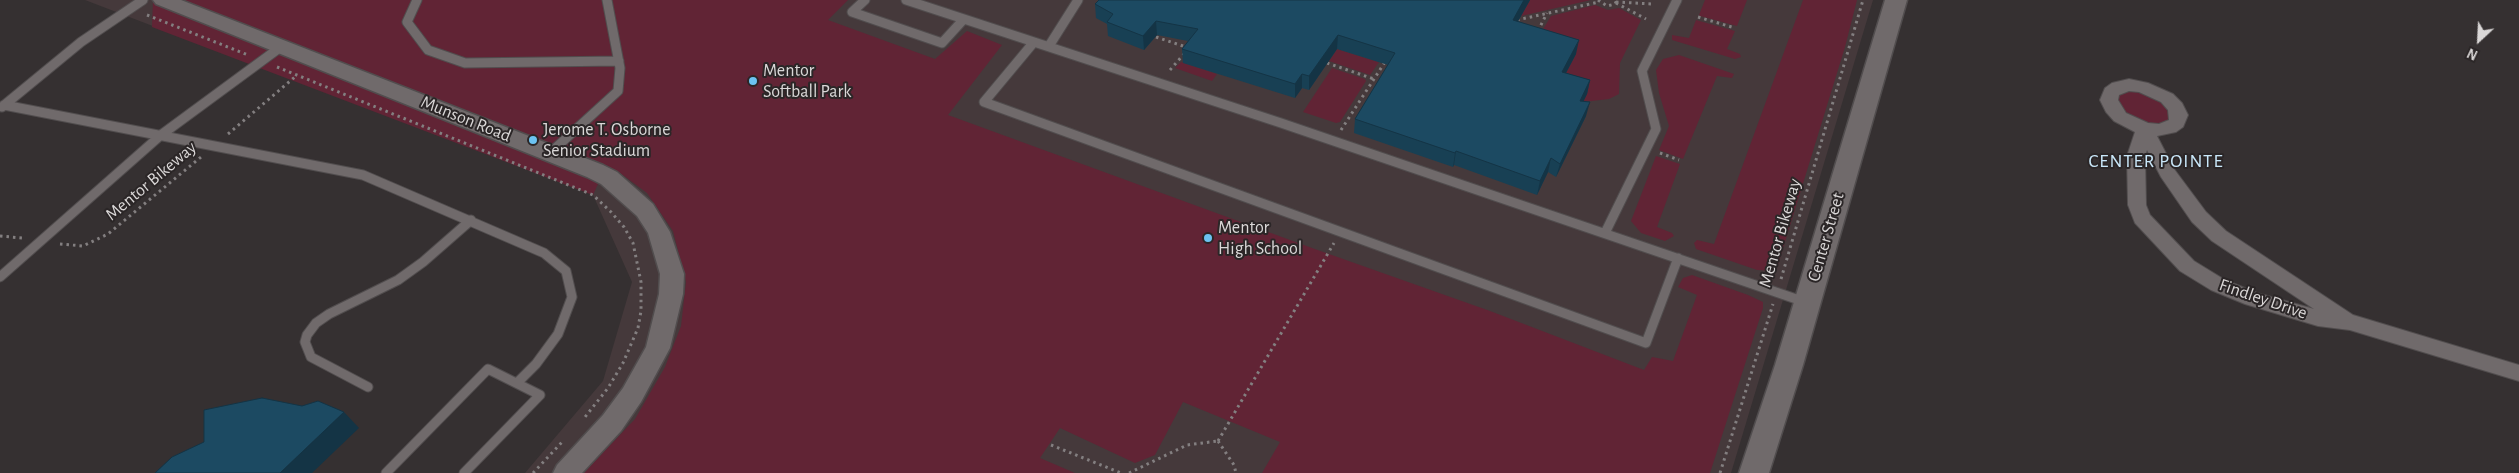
<!DOCTYPE html>
<style>
body{margin:0}
#map{position:relative;width:2519px;height:473px;overflow:hidden;background:#353031;font-family:"Alegreya Sans",sans-serif}
canvas{display:block}
.north{position:absolute;left:2454px;top:15px;width:50px;height:50px;-webkit-text-stroke:4px #2b2627;paint-order:stroke;rotate:205deg;font-size:14px;font-weight:700;line-height:20px;text-align:center;color:#dad7d7}
.north::after{content:'';display:block;margin:auto;width:18px;height:22px;background:#dad7d7;clip-path:polygon(50% 0,100% 100%,50% 72%,0 100%)}
</style>
<div id="map">
<canvas width="2519" height="473"></canvas>
<div class="north">N</div>
</div>
<script>
const ctx = document.querySelector('canvas').getContext('2d');
ctx.lineJoin = 'round';
function fillPath(path, color) {
  ctx.fillStyle = color;
  ctx.fill(path, 'evenodd');
}
function toPath(rows) {
  const path = new Path2D();
  for (const r of rows) {
    path.moveTo(r[0], r[1]);
    for (let i = 2; i < r.length; i += 2) path.lineTo(r[i], r[i + 1]);
  }
  return path;
}
function trace(path, color, width, dash) {
  ctx.strokeStyle = color;
  ctx.lineWidth = width;
  ctx.lineCap = dash ? 'butt' : 'round';
  ctx.setLineDash(dash || []);
  ctx.stroke(path);
}
function drawText(font, color, halo, rows, align = 'center') {
  ctx.font = font + ' "Alegreya Sans",sans-serif';
  ctx.lineWidth = 4;
  ctx.setLineDash([]);
  ctx.textBaseline = 'middle';
  ctx.strokeStyle = halo;
  ctx.fillStyle = color;
  for (const [text, x, y, turn = 0] of rows) {
    ctx.save();
    ctx.translate(x, y);
    ctx.rotate((+turn || 0) * Math.PI / 180);
    ctx.textAlign = isNaN(turn) ? turn : align;
    if (halo) ctx.strokeText(text, 0, 0);
    ctx.fillText(text, 0, 0);
    ctx.restore();
  }
}
fillPath(toPath([
 [85,0,1873,0,1731,473,525,473,603,381,632,282,593,195]
]), '#45393b');
fillPath(toPath([
 [153,0,848,0,828,20,935,59,967,31,1002,45,948,115,1312,248,1490,311,1644,370,1652,357,1673,361,1697,295,1678,287,1683,278,1692,275,1748,295,1763,302,1763,308,1710,473,1262,473,1280,442,1183,402,1155,455,1135,463,1060,428,1040,458,1075,473,584,473,635,419,665,367,681,326,686,282,673,231,647,193,620,173,606,166,593,195,152,27],
 [1530,0,1591,0,1521,16],
 [1705,0,1747,0,1737,26,1700,16,1699,15],
 [1803,0,1857,0,1845,47,1777,268,1775,271,1757,270,1696,249,1694,243,1697,240,1714,244],
 [1595,5,1608,10,1619,8,1641,20,1620,63,1619,94,1609,99,1583,102,1586,94,1559,86,1536,41,1551,16],
 [1696,20,1735,31,1727,49,1740,54,1741,57,1735,59,1672,40,1672,35,1689,38],
 [1337,49,1369,59,1379,62,1370,75,1329,61],
 [1679,55,1734,74,1732,78,1717,76,1683,159,1659,150,1669,126,1659,93,1656,70,1663,59],
 [1181,62,1217,74,1212,81,1175,68],
 [1332,68,1365,79,1366,81,1340,122,1336,123,1303,112],
 [2139,89,2169,106,2169,123,2155,125,2138,123,2118,106,2117,97,2120,92],
 [1656,156,1680,164,1657,227,1672,233,1674,236,1665,241,1641,233,1631,221]
]), '#612435');
const service = toPath([
 [417,0,407,22,428,50,465,63,619,61],
 [865,0,852,12,942,43,963,20],
 [906,0,1281,123,1805,302],
 [1034,42,984,102,1646,343,1678,258],
 [1049,46,1078,0],
 [4,105,363,175,544,253,566,271,572,297,558,334,536,364,517,383],
 [2,107,81,42,143,0],
 [550,153,618,91,620,68,607,0],
 [1605,233,1656,129,1642,71,1677,0],
 [0,277,161,135,282,46],
 [368,387,311,357,305,342,307,335,316,323,329,314,398,280,423,262,471,220],
 [386,473,488,369,540,395,464,473]
]);
const minor = toPath([
 [2129,79,2148,83,2173,94,2182,103,2188,115,2183,127,2176,132,2157,136,2174,169,2206,212,2226,231,2353,315,2519,365,2519,381,2350,330,2318,326,2245,304,2211,290,2180,271,2135,223,2128,205,2127,156,2135,132,2114,121,2106,112,2100,100,2105,88,2112,83,2129,79],
 [2129,91,2139,92,2161,102,2168,110,2169,120,2159,124,2148,123,2126,113,2118,100,2119,95,2129,91],
 [2147,150,2161,177,2192,222,2212,241,2314,309,2257,293,2225,280,2194,261,2150,215,2146,205,2145,156,2147,150]
]);
const tertiary = toPath([
 [153,0,181,0,603,165,617,172,653,204,670,232,684,274,683,294,670,348,641,402,621,431,582,473,553,473,557,465,603,415,623,388,646,347,659,294,660,274,648,233,637,216,601,184,587,177,156,4,153,0]
]);
const secondary = toPath([
 [1885,0,1907,0,1803,365,1769,473,1739,473,1775,365,1885,0]
]);
trace(service, '#514d4e', 11);
trace(minor, '#514d4e', 2);
trace(tertiary, '#514d4e', 3);
trace(secondary, '#514d4e', 3);
trace(toPath([
 [1598,0,1607,6,1615,4,1617,0],
 [1616,2,1653,4],
 [1616,3,1646,19],
 [147,15,248,55],
 [1698,17,1735,28],
 [1517,20,1599,2],
 [1538,31,1547,13],
 [1156,37,1186,47],
 [1327,63,1374,79],
 [277,67,593,195,611,212,624,227,633,243,641,282,641,311,638,328,623,363,608,388,585,417],
 [1170,70,1184,54],
 [1341,130,1385,62],
 [228,134,296,76],
 [1660,153,1679,160],
 [0,236,22,238],
 [60,244,83,246,108,234,201,157],
 [1781,279,1863,0],
 [1218,441,1334,243],
 [1218,441,1234,465,1236,473],
 [1051,445,1121,473],
 [533,473,564,440],
 [1129,473,1187,445,1218,441],
 [1720,473,1773,304]
]), '#837f80', 3, [2.5, 4]);
trace(service, '#706a6b', 9);
fillPath(minor, '#706a6b');
fillPath(tertiary, '#706a6b');
fillPath(secondary, '#706a6b');
fillPath(toPath([
 [1530,0,1518,21,1576,54,1566,73,1590,80,1587,94,1583,101,1586,116,1556,177,1548,172,1537,195,1454,165,1453,167,1354,133,1355,119,1388,65,1337,49,1309,90,1302,88,1295,98,1183,63,1182,49,1188,41,1157,35,1144,50,1108,36,1107,24,1096,18,1095,4]
]), '#184054');
fillPath(toPath([
 [1524,0,1530,0,1511,34,1513,20],
 [1156,21,1157,35,1144,50,1143,36],
 [1338,35,1337,49,1309,90,1309,76],
 [1579,40,1576,54,1559,86,1562,72],
 [1302,74,1302,88,1295,98,1295,84],
 [1590,80,1587,94,1577,115,1580,101],
 [1590,102,1586,116,1556,177,1560,164],
 [1456,151,1454,165,1453,167,1455,153],
 [1551,158,1548,172,1537,195,1540,181],
 [344,412,359,428,312,473,280,473]
]), '#143445');
const building = toPath([
 [1099,0,1524,0,1513,20,1579,40,1562,72,1590,80,1580,101,1590,102,1560,164,1551,158,1540,181,1456,151,1455,153,1355,119,1395,53,1338,35,1309,76,1302,74,1295,84,1182,49,1198,29,1156,21,1143,36,1107,22,1113,14,1095,4,1099,0],
 [262,398,302,406,318,401,344,412,280,473,155,473,172,457,204,442,204,410,262,398]
]);
fillPath(building, '#1c4a62');
trace(building, '#143445', 1);
for (const [x, y, r, color] of [
 [753,81,5,"#6cc3f2"],
 [533,140,5,"#6cc3f2"],
 [1208,238,5,"#6cc3f2"]
]) {
  const dot = new Path2D();
  dot.arc(x, y, r, 0, 2 * Math.PI);
  ctx.fillStyle = color;
  ctx.fill(dot);
  trace(dot, '#2b2627', 2);
}
drawText('18px', '#dad7d7', '#2b2627', [
 ["Mentor",763,71],
 ["Softball Park",763,92],
 ["Jerome T. Osborne",543,130],
 ["Senior Stadium",543,151],
 ["Mentor",1218,228],
 ["High School",1218,249]
], 'left');
drawText('18px', '#dad7d7', '#2b2627', [
 ["Munson Road",466,119,22],
 ["Mentor Bikeway",151,181,-40],
 ["Mentor Bikeway",1780,233,-74],
 ["Center Street",1826,237,-74],
 ["Findley Drive",2263,299,19]
]);
ctx.letterSpacing = '1px';
drawText('19px', '#cae8fa', '#2b2627', [
 ["CENTER POINTE",2156,161]
]);
ctx.letterSpacing = '0px';
</script>
